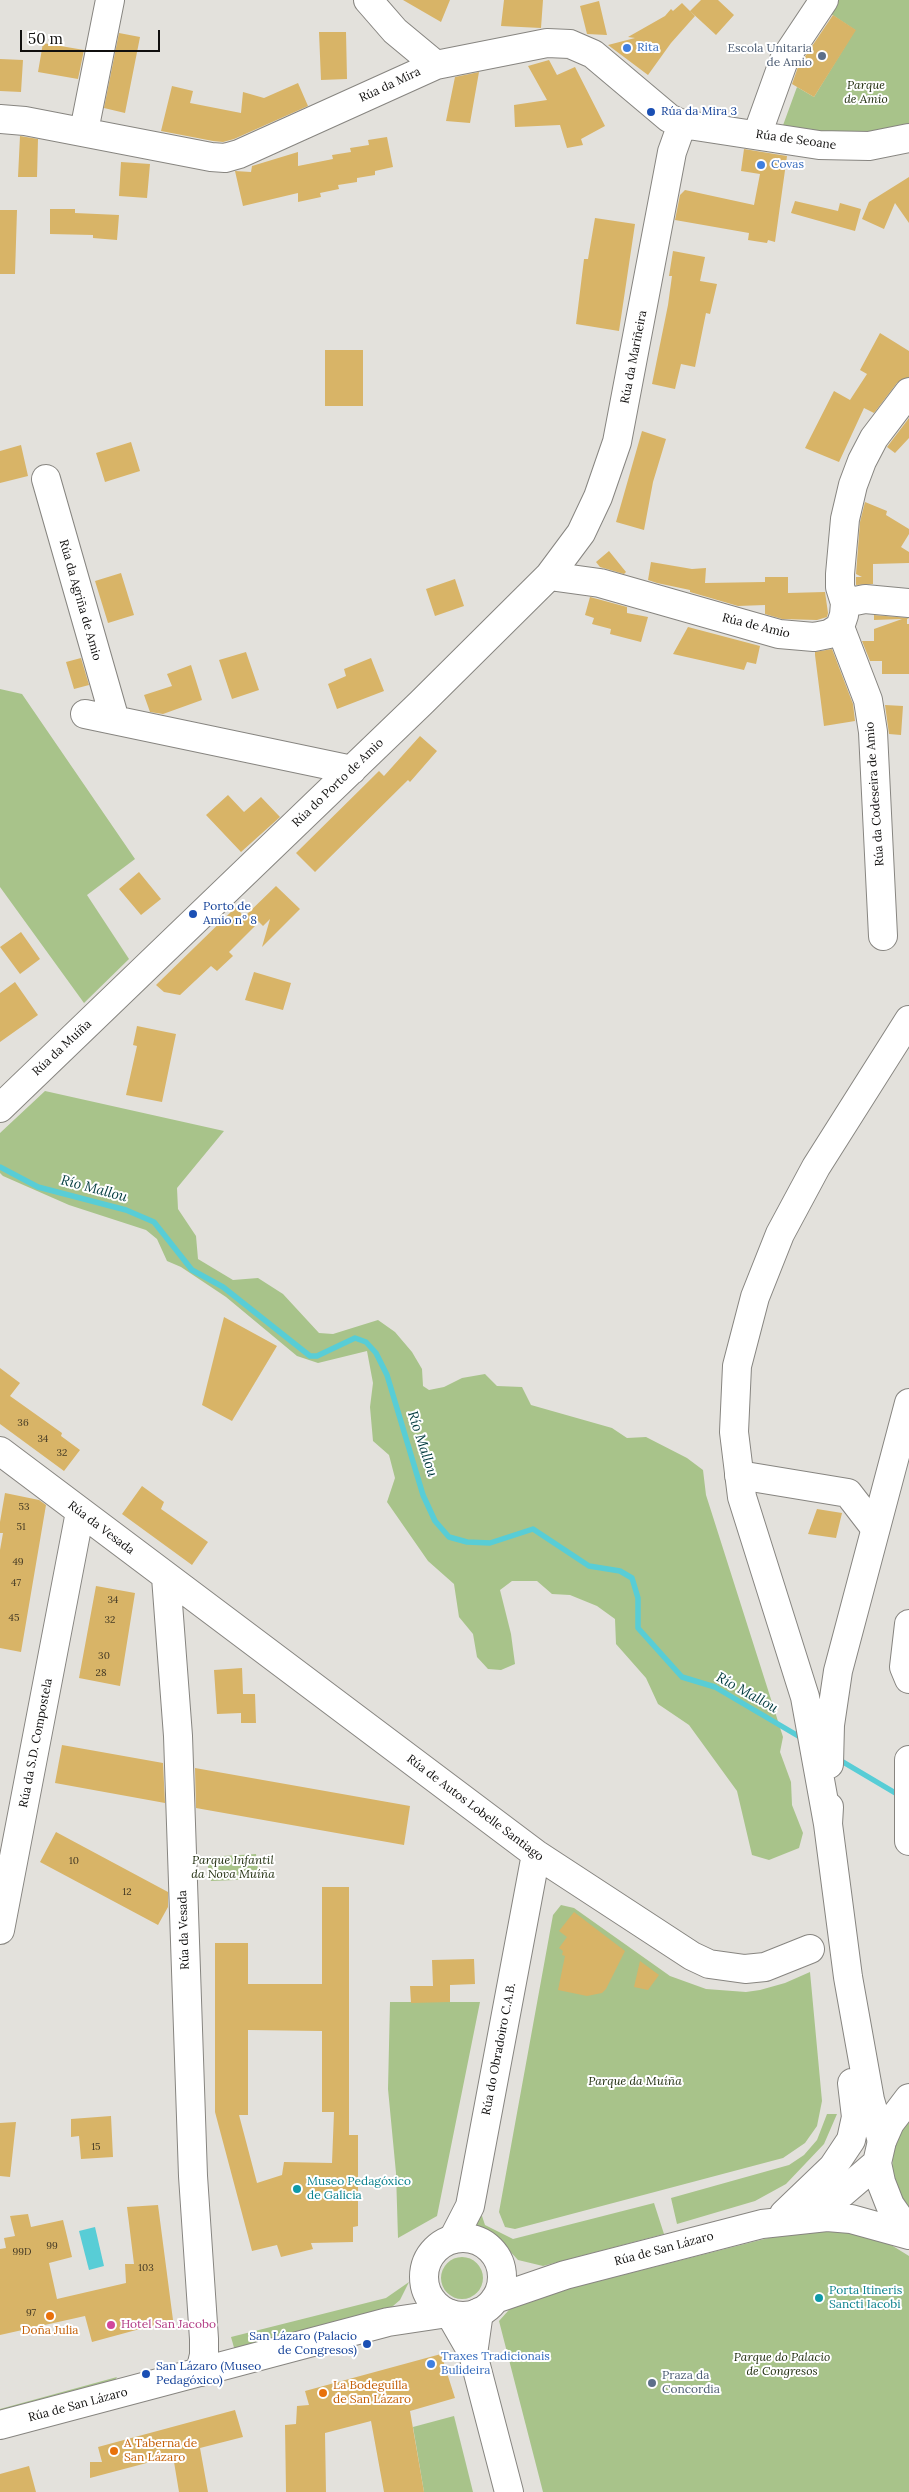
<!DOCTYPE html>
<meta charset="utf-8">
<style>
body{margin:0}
#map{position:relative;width:909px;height:2492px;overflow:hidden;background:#e3e1dc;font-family:Lora,serif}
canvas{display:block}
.scale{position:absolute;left:20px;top:30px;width:140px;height:22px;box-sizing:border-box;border:2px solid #100f0e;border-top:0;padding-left:6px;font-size:15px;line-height:18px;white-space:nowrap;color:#100f0e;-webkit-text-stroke:4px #fff;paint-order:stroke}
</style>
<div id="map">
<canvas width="909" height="2492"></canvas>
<div class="scale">50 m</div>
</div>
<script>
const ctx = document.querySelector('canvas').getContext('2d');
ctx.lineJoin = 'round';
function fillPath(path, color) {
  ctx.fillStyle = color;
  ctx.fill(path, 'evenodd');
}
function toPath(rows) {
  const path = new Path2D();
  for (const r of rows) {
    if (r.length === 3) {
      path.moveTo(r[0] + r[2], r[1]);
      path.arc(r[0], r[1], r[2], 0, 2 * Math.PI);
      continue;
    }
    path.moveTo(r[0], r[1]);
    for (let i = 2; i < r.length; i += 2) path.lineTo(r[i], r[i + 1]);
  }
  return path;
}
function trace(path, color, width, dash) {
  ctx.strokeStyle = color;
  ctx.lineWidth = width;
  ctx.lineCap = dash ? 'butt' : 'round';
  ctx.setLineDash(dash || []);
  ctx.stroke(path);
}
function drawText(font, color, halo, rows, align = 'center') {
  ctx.font = font + ' Lora,serif';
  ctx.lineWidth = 4;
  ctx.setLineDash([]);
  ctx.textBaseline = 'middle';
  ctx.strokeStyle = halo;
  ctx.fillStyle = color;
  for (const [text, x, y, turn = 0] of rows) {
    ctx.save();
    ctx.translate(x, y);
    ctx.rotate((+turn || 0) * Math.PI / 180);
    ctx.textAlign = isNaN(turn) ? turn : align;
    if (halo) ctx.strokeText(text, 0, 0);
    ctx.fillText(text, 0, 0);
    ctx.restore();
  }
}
fillPath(toPath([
 [838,0,909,0,909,128,839,136,782,128,797,87,814,97,855,30,831,14],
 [0,689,22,694,135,859,87,895,129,959,84,1003,0,887],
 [45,1091,224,1131,177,1188,178,1209,196,1236,198,1259,233,1280,258,1278,283,1294,319,1333,333,1334,378,1320,395,1332,412,1352,422,1369,423,1386,429,1390,444,1387,462,1378,485,1374,497,1386,522,1387,531,1405,612,1428,627,1438,646,1437,687,1458,703,1470,706,1495,783,1737,780,1752,791,1782,792,1805,803,1833,799,1848,769,1860,752,1855,737,1791,689,1725,658,1704,646,1678,616,1644,615,1619,597,1606,570,1595,552,1594,537,1581,512,1581,500,1590,511,1634,515,1664,501,1670,488,1669,477,1657,473,1634,459,1617,454,1584,428,1561,387,1502,395,1478,389,1455,373,1441,370,1407,373,1383,367,1351,318,1363,297,1356,226,1297,181,1267,167,1261,157,1239,146,1230,69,1205,3,1176,0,1173,0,1133],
 [256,1854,259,1879,211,1881,206,1857],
 [561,1905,574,1908,670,1976,706,1989,746,1992,760,1990,785,1983,810,1972,822,2101,817,2126,805,2143,783,2158,515,2229,505,2227,499,2212,553,1915],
 [390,2002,480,2002,437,2216,398,2238,396,2173,388,2089],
 [827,2114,837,2114,824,2144,786,2184,755,2201,677,2224,671,2198,789,2165,804,2155,817,2140],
 [909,2118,909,2213,895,2187,892,2167,894,2151,899,2135],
 [654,2203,664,2234,543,2266,518,2260,495,2235,477,2226,475,2215,482,2216,485,2225,513,2239],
 [825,2227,875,2235,909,2256,909,2492,543,2492,499,2321,516,2302,796,2231],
 [462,2278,21],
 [409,2282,400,2300,386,2312,235,2351,231,2337,386,2298],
 [117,2377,111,2386,0,2415,0,2409],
 [454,2416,473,2492,424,2492,413,2427]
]), '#a8c38a');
fillPath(toPath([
 [95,2227,104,2266,89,2270,79,2231]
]), '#58cdd6');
trace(toPath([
 [0,1167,38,1187,126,1210,154,1222,192,1270,223,1287,310,1356,317,1356,355,1338,366,1342,376,1353,387,1375,423,1495,435,1521,449,1537,467,1542,490,1543,533,1529,589,1566,620,1571,632,1578,638,1598,638,1628,682,1677,715,1687,800,1737],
 [838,1759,897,1794]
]), '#58cdd6', 5.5);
fillPath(toPath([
 [403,0,450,0,441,22],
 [504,0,543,0,541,28,501,26],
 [701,0,718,0,734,15,716,35,690,11],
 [599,1,607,35,587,34,580,6],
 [682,3,695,16,671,43,648,75,608,45,635,38,628,37,665,16,671,9,673,11],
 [833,15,856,30,814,97,792,84,798,67],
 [319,32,346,32,347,79,321,80],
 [119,33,140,37,125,113,104,108],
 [43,43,84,50,78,79,38,72],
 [0,59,23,60,21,92,0,91],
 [549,60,557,75,575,67,605,126,581,139,583,145,567,148,560,125,515,127,514,105,547,100,528,66],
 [479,72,470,123,446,121,455,77],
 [298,83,308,106,234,139,223,142,213,141,161,131,172,86,193,91,190,103,241,113,243,92,264,98],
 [20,136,38,139,37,177,18,177],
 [387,137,393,167,375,171,375,175,357,178,357,182,338,185,339,189,320,193,321,197,298,202,298,193,243,206,235,171,251,172,252,166,298,152,298,166,333,159,332,155,351,152,350,148,369,145,368,140],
 [744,149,787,156,775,242,768,240,767,243,748,240,749,233,675,220,680,195,685,190,754,205,760,174,741,171],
 [121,162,150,164,147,198,119,196],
 [909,177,909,223,895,203,884,229,862,219,869,202],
 [795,201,838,211,840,203,861,209,855,231,791,213],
 [50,209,75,209,75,213,119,215,117,240,93,238,93,235,50,234],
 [0,210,17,210,15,274,0,274],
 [595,218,635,224,619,331,576,324,584,259,588,259],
 [673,251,705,257,700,281,717,284,710,314,706,313,695,367,681,364,675,389,652,384,668,305,672,276,669,276],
 [880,333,909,351,909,377,897,383,874,413,864,408,839,462,805,448,834,391,850,400,867,374,860,370],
 [325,350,363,350,363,406,325,406],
 [909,418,909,438,895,453,887,447],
 [642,431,666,439,653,482,644,530,616,522],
 [131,442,140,471,105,482,96,453],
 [21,445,28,476,0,483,0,451],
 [865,502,887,511,886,515,909,529,909,534,901,547,909,552,909,563,873,564,873,584,856,585,856,577,862,577,856,574,860,522],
 [609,551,626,572,624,574,600,567,596,562],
 [651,562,692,569,706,568,705,583,765,582,765,577,788,577,788,593,825,592,828,613,827,617,817,620,782,619,765,614,765,605,738,606,690,592,690,590,657,583,648,580],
 [121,573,134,615,108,623,95,581],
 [455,579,464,606,435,616,426,589],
 [590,597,627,607,627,613,648,617,641,642,610,634,611,629,592,624,594,618,585,615],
 [874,615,909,618,907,619,907,624,909,624,909,674,882,674,882,661,870,661,862,641,874,641,874,629,902,619,874,620],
 [688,627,760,646,756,664,747,662,744,670,673,654],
 [832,649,853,704,855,721,824,726,815,655,815,652],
 [246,652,259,690,232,699,219,660],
 [81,658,89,685,74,689,66,662],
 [371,658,384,691,337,709,328,684,346,676,344,669],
 [191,665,202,700,163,714,150,712,144,695,172,686,167,674],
 [885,705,903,706,901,735,889,734],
 [420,736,437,751,410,782,408,780,315,872,296,853,379,771,384,776],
 [228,795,244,812,261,797,280,817,241,852,206,815],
 [139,872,161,899,141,915,119,889],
 [276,886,300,909,262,947,270,919,263,926,259,922,229,952,233,956,217,971,211,966,180,995,164,992,156,985,236,907,244,917],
 [21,932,40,959,20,974,0,947],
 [254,972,291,983,283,1010,245,1000],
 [15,982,38,1015,0,1042,0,993],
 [137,1026,176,1034,162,1102,126,1095,137,1046,133,1045],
 [224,1317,277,1346,232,1421,202,1405],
 [0,1368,20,1383,10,1396,62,1433,61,1436,80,1450,64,1471,0,1424],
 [142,1486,164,1502,161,1509,208,1542,192,1565,122,1514],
 [5,1493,39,1500,46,1505,21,1652,0,1648,0,1550,3,1533,0,1533,0,1522],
 [817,1509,842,1513,836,1538,808,1534],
 [96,1586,135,1593,120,1686,79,1678],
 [242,1668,243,1694,255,1694,256,1723,241,1723,241,1713,217,1714,214,1670],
 [62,1745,163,1763,165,1803,55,1783],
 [195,1768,410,1806,404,1845,196,1808],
 [56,1832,168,1892,168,1907,158,1925,40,1862],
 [322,1887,349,1887,349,2135,358,2135,358,2226,353,2227,353,2242,311,2243,313,2249,281,2257,277,2245,252,2251,215,2112,215,1943,248,1943,248,1984,322,1984],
 [248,2030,322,2031,322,2112,334,2112,332,2163,284,2162,282,2175,257,2183,239,2115,248,2115],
 [574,1912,625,1951,606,1989,602,1993,587,1996,558,1990,565,1956,562,1955,563,1951,559,1948,567,1937,559,1931],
 [474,1959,475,1984,450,1985,450,2002,411,2003,410,1986,433,1986,432,1960],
 [640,1961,659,1975,648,1990,634,1987],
 [111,2116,113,2157,81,2159,79,2136,71,2137,71,2119],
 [16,2122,10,2177,0,2176,0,2123],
 [158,2205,173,2320,92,2342,85,2316,0,2335,0,2249,6,2248,4,2238,15,2236,10,2216,28,2214,31,2227,63,2220,72,2257,49,2263,57,2299,126,2283,125,2264,134,2264,127,2207],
 [441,2354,455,2398,410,2411,424,2492,384,2492,371,2421,325,2433,326,2492,286,2492,285,2425,296,2424,297,2406,309,2405,305,2391],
 [235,2410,243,2437,200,2448,208,2492,179,2492,173,2456,90,2478,90,2462,102,2462,98,2447],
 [29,2466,36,2492,0,2492,0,2474]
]), '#d8b467');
const minor = toPath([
 [368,0,395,31,436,65],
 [0,119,25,121,211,157,225,158,239,154,436,65,547,43,570,44,593,54,669,118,682,124,819,145,869,146,909,138],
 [84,131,110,0],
 [757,135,784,60,824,0],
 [46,479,115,720],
 [549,576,600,583,779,634,814,637,829,634,840,627,844,615,845,603,840,587,840,574,845,519,853,485,862,461,874,438,909,392],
 [845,603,865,599,909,603],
 [840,627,868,700,873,732,883,936],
 [85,714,352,770],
 [0,1108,421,703,549,576,581,533,598,497,617,442,672,152,682,124],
 [0,1451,536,1854,692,1956,709,1964,745,1969,765,1967,810,1949],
 [739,1475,848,1493,875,1528],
 [166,1577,178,1736,193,2176,204,2339,204,2355,200,2372],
 [0,1930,80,1512],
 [453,2239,470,2206,536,1854],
 [450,2314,473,2354,509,2492],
 [473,2354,479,2312]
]);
const major = toPath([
 [909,2098,890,2123,882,2141,877,2163,881,2182,890,2205,909,2232],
 [795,2210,842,2193,877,2163],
 [463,2277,39],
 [495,2299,565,2275,762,2224,827,2217,851,2219,909,2235],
 [0,2425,388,2322,448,2313]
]);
const highway = toPath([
 [909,1624,904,1667,909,1679],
 [909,1760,909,1841],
 [829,1764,830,1725,838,1671,909,1403],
 [829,1807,828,1824,848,1977,870,2100,882,2141],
 [828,1824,805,1697,742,1497,734,1432,737,1366,755,1297,780,1234,816,1167,909,1020],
 [784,2214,833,2167,851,2140,856,2117,852,2083]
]);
trace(minor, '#878580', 30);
trace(major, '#878580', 30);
trace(highway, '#878580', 30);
trace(minor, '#fff', 28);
trace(major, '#fff', 28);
trace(highway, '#fff', 28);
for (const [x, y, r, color] of [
 [627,48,5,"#3f7fe0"],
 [822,56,5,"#5c6f8a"],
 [651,112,5,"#1a4fb4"],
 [761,165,5,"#3f7fe0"],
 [193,914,5,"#1a4fb4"],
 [297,2189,5,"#0f9aa8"],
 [819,2298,5,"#0f9aa8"],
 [50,2316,5,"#e8710a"],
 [111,2325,5,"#d1479c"],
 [367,2344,5,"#1a4fb4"],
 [431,2364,5,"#3f7fe0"],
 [146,2374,5,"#1a4fb4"],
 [652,2383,5,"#5c6f8a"],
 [323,2393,5,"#e8710a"],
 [114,2451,5,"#e8710a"]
]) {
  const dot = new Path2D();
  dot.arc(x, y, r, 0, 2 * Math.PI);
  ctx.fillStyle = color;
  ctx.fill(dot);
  trace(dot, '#fff', 2);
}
drawText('10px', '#423824', null, [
 ["36",23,1423],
 ["34",43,1439],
 ["32",62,1453],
 ["53",24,1507],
 ["51",21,1527],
 ["49",18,1562],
 ["47",16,1583],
 ["34",113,1600],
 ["45",14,1618],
 ["32",110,1620],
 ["30",104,1656],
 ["28",101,1673],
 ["10",74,1861],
 ["12",127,1892],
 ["15",96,2147],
 ["99",52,2246],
 ["99D",22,2252],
 ["103",146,2268],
 ["97",31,2313]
]);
drawText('12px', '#366cbe', '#fff', [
 ["Rita",637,48],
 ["Covas",771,165],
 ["Traxes Tradicionais",441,2357],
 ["Bulideira",441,2371]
], 'left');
drawText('12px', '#4e5e75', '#fff', [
 ["Escola Unitaria",812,49],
 ["de Amio",812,63],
 ["Praza da",662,2376,"left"],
 ["Concordia",662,2390,"left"]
], 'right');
drawText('12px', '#100f0e', '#fff', [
 ["Rúa da Mira",390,85,-25],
 ["Rúa de Seoane",796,140,8],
 ["Rúa da Mariñeira",634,357,-79],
 ["Rúa da Agriña de Amio",80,600,74],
 ["Rúa de Amio",756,626,14],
 ["Rúa do Porto de Amio",338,783,-44],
 ["Rúa da Codeseira de Amio",875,794,-94],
 ["Rúa da Muíña",62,1048,-43],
 ["Rúa da Vesada",101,1528,37],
 ["Rúa da S.D. Compostela",36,1743,-79],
 ["Rúa de Autos Lobelle Santiago",475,1808,37],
 ["Rúa da Vesada",184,1930,-92],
 ["Rúa do Obradoiro C.A.B.",499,2049,-79],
 ["Rúa de San Lázaro",664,2249,-15],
 ["Rúa de San Lázaro",78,2405,-15]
]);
drawText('italic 12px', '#222f10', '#fff', [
 ["Parque",866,86],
 ["de Amio",866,100],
 ["Parque Infantil",233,1861],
 ["da Nova Muíña",233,1875],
 ["Parque da Muíña",635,2082],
 ["Parque do Palacio",782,2358],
 ["de Congresos",782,2372]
]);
drawText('12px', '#164399', '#fff', [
 ["Rúa da Mira 3",661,112],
 ["Porto de",203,907],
 ["Amio nº 8",203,921],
 ["San Lázaro (Palacio",357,2337,"right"],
 ["de Congresos)",357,2351,"right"],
 ["San Lázaro (Museo",156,2367],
 ["Pedagóxico)",156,2381]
], 'left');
drawText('12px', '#0d838f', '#fff', [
 ["Museo Pedagóxico",307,2182],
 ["de Galicia",307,2196],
 ["Porta Itineris",829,2291],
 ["Sancti Iacobi",829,2305]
], 'left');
drawText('12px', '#b23c85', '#fff', [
 ["Hotel San Jacobo",121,2325]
], 'left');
drawText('12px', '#c56008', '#fff', [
 ["Doña Julia",50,2331,"center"],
 ["La Bodeguilla",333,2386],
 ["de San Lázaro",333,2400],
 ["A Taberna de",124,2444],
 ["San Lázaro",124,2458]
], 'left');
drawText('italic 14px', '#023b3f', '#fff', [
 ["Río Mallou",94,1189,15],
 ["Río Mallou",422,1444,72],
 ["Río Mallou",747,1693,29]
]);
</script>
